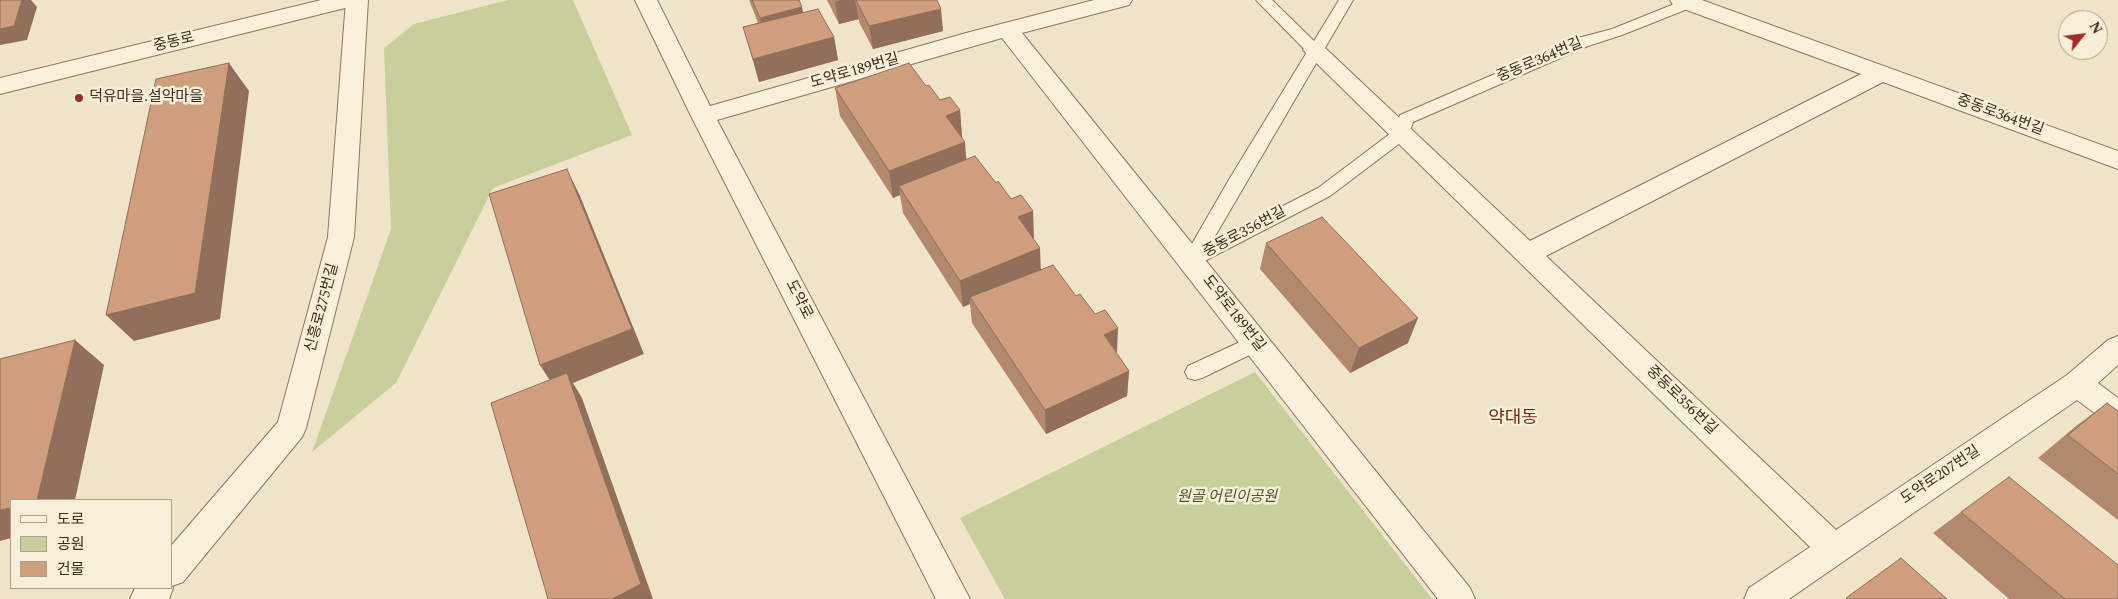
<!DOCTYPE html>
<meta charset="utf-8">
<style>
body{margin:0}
#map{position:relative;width:2118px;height:599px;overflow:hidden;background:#f0e4c8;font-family:Spectral,"Noto Sans KR",serif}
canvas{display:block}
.legend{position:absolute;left:10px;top:499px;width:162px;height:90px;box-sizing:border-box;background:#f7eed8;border:1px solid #ada18e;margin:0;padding:6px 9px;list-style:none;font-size:15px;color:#3d2e20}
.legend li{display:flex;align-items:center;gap:10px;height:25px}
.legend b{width:25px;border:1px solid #ada18e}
.north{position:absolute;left:2058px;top:10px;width:50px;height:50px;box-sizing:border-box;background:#f7eed8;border:1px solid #ada18e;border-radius:50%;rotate:61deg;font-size:14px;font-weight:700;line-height:20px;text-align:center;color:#3d2e20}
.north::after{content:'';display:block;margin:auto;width:18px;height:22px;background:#9e2a2b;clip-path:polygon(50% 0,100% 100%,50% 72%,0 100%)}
</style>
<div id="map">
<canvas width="2118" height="599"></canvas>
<ul class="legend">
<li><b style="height:6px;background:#faf1dc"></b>도로</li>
<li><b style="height:14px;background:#c9cf9b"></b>공원</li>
<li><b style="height:14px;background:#cf9f7d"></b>건물</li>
</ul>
<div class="north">N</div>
</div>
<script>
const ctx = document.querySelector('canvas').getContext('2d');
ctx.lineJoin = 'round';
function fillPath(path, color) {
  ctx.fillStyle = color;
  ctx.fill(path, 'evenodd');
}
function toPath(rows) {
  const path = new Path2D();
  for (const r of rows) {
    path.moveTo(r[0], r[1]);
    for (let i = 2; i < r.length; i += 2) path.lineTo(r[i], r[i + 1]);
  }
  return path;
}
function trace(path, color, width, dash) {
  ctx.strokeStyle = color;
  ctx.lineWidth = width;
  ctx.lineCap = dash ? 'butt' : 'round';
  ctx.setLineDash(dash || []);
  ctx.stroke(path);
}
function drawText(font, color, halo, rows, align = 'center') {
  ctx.font = font + ' Spectral,"Noto Sans KR",serif';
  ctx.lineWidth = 5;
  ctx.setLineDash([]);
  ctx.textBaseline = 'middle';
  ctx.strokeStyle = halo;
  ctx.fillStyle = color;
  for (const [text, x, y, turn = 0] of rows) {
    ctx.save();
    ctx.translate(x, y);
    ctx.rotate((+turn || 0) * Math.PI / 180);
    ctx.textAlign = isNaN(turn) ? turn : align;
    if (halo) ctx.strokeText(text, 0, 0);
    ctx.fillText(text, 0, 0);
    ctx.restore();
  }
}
fillPath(toPath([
 [508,0,573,0,632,135,493,188,396,383,312,452,391,229,384,48,414,24],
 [1255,372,1432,599,1005,599,960,518]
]), '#c9cf9b');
const service = toPath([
 [1256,0,1272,0,1314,41,1339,0,1353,0,1211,243,1318,188,1395,130,1400,115,1578,38,1612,29,1684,0,1699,0,1695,6,1622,35,1588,46,1413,122,1408,137,1330,196,1191,268,1185,266,1182,261,1230,178,1307,52,1256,0],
 [1255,335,1262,337,1265,343,1262,349,1202,378,1195,380,1188,378,1185,372,1188,366,1255,335]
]);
const minor = toPath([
 [346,0,368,0,354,237,306,428,302,437,183,582,172,586,173,588,169,599,130,599,135,588,171,588,171,546,278,422,328,237,346,0],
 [635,0,657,0,710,106,966,33,1094,0,1132,0,1129,5,1022,33,1470,588,1475,599,1438,599,1002,38,717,120,970,599,936,599,691,116,635,0],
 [1670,0,1702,0,2118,151,2118,169,1883,82,1546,256,1836,530,2067,375,2108,340,2118,336,2118,365,2098,383,2118,398,2118,427,2108,423,2077,400,1789,599,1744,599,1749,588,1810,547,1303,50,1306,45,1314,43,1322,45,1530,241,1861,74,1673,5,1670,0]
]);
const tertiary = toPath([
 [321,0,360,0,357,5,0,94,0,78,321,0]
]);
trace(service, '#8d765c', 2);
trace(minor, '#8d765c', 2);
trace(tertiary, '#8d765c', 2);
fillPath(service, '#faf1dc');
fillPath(minor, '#faf1dc');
fillPath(tertiary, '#faf1dc');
fillPath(toPath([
 [749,0,799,0,803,12,834,37,838,60,759,82,743,27,758,23],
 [827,0,937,0,943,31,873,49,859,22,859,19,839,24],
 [926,86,940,100,960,110,962,138,966,159,996,183,1011,199,1033,211,1033,238,1041,270,1116,353,1129,371,1127,396,1046,434,972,323,970,304,963,307,903,213,900,195,893,198,840,116,835,88],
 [1266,243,1408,343,1350,373,1260,269],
 [2107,403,2118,411,2118,520,2038,458,2076,426],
 [1961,512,2118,599,2009,599,1933,533]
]), '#b2896c');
fillPath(toPath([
 [22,0,31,0,37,7,27,40,0,45,0,29],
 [841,0,855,0,859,19,839,24,835,2],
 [802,7,807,30,765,41,760,18],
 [941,9,943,31,873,49,869,26],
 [834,37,838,60,759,82,753,59],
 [229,63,249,91,220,319,134,341,106,315],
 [960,110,962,138,949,143,946,116],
 [965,142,967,169,899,186,900,195,893,198,889,171],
 [567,169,580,196,644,354,573,383,582,398,653,599,612,599,556,390,540,365],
 [1033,211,1034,238,1020,244,1018,217],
 [1040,248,1041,274,970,297,970,304,963,307,960,281],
 [1418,318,1408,343,1350,373,1359,348],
 [1118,328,1117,353,1104,335],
 [75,340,104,365,75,500,37,500],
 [1129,371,1127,396,1046,434,1045,410],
 [11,508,11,538,0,541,0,510]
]), '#916f58');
const building = toPath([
 [0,0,22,0,14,26,0,29,0,0],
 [752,0,799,0,802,7,760,18,752,0],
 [856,0,937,0,941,9,869,26,856,0],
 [818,9,834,37,753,59,743,27,818,9],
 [229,63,195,293,106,315,156,79,229,63],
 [909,63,926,86,929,85,940,100,950,97,960,110,946,116,965,142,889,171,835,88,909,63],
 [975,156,996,183,998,181,1011,199,1021,195,1033,211,1018,217,1040,248,960,281,899,186,975,156],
 [567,169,632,329,540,365,489,194,567,169],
 [1322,217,1418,318,1359,348,1266,243,1322,217],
 [1053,265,1076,296,1080,294,1095,314,1105,310,1118,328,1104,335,1129,371,1045,410,970,297,1053,265],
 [75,340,37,500,11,500,11,508,0,510,0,359,75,340],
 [567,373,641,584,612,599,548,599,491,403,567,373],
 [2107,403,2118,411,2118,474,2068,435,2107,403],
 [2009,477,2118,565,2118,599,2065,599,1961,512,2009,477],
 [1901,558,1947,599,1847,599,1846,598,1901,558]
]);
fillPath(building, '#cf9f7d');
trace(building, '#916f58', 1);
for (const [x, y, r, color] of [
 [79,98,5,"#9e2a2b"]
]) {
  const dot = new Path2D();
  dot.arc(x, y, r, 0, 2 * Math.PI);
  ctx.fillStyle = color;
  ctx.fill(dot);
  trace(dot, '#f7eed8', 2);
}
drawText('15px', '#3d2e20', '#f7eed8', [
 ["중동로",174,43,-14],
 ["중동로364번길",1540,61,-23],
 ["도약로189번길",855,72,-16],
 ["중동로364번길",2000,116,20],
 ["중동로356번길",1245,233,-28],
 ["도약로",798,300,63],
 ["신흥로275번길",323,308,-75],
 ["도약로189번길",1233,314,52],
 ["중동로356번길",1681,401,44],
 ["도약로207번길",1941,476,-34]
]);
drawText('15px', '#3d2e20', '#f7eed8', [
 ["덕유마을.설악마을",89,98]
], 'left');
drawText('italic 15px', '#4d5a26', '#f7eed8', [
 ["원골 어린이공원",1227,498]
]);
drawText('18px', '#6b2e1e', '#f7eed8', [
 ["약대동",1513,419]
]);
</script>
